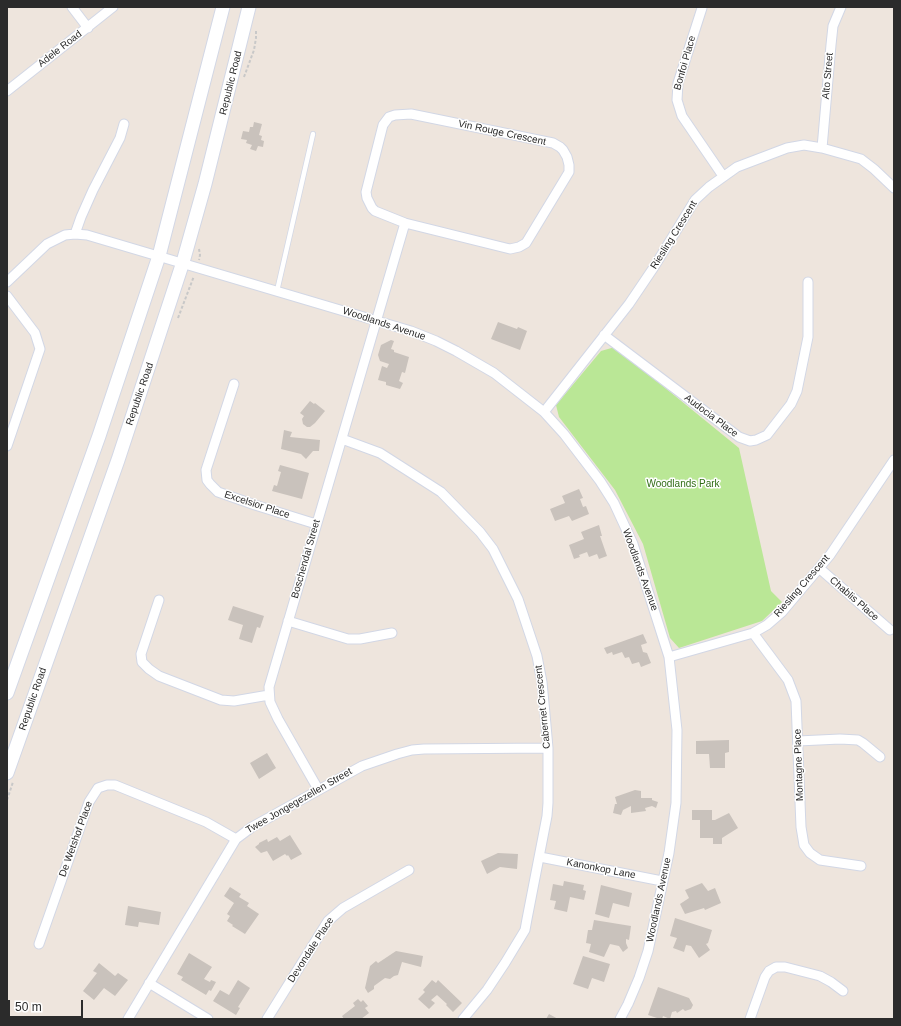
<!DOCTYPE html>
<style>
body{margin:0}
#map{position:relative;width:901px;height:1026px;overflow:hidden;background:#eee5dd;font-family:Arial,sans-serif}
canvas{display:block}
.frame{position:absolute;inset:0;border:8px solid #2b2b2b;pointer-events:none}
.scale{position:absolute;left:8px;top:1000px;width:75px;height:18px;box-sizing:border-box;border:2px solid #2b2b2b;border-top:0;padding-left:5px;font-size:12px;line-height:14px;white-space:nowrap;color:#2b2b2b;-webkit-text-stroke:3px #fff;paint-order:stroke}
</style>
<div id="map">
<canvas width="901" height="1026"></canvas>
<div class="frame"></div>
<div class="scale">50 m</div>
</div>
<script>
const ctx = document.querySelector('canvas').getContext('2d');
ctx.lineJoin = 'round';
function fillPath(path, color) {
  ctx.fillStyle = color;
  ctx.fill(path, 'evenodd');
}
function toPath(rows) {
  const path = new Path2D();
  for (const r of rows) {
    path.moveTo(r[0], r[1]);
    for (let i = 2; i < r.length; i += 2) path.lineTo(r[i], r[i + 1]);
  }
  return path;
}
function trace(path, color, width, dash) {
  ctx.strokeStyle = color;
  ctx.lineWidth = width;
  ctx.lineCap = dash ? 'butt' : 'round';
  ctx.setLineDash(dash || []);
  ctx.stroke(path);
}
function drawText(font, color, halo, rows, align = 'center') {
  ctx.font = font + ' Arial,sans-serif';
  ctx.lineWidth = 3;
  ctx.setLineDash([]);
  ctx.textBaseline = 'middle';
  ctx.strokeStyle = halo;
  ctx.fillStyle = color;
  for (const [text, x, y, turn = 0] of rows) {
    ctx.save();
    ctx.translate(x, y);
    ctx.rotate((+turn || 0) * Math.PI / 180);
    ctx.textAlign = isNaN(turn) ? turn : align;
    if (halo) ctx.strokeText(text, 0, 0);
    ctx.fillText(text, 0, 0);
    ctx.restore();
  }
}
fillPath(toPath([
 [615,347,739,448,771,591,782,602,762,621,679,648,670,638,643,544,615,490,559,417,556,405,601,351]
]), '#bae796');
fillPath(toPath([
 [254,122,262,124,259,135,262,136,261,140,264,141,263,147,258,146,256,151,250,149,252,145,246,143,247,140,241,139,243,131,249,132,250,127,253,127],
 [498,322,517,329,518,327,527,331,520,350,491,339],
 [391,340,394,341,391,349,394,350,394,352,409,357,405,373,402,372,399,381,403,383,400,389,386,385,386,382,378,380,382,366,387,368,389,364,380,361,378,355,381,345],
 [310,401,314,404,315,403,325,411,315,423,310,427,307,427,303,424,302,419,304,416,300,413],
 [284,430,292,432,290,437,320,440,319,451,313,451,306,459,301,454,281,449],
 [280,465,309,473,302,499,272,491,274,485,277,486,281,472,278,471],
 [579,489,583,498,580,499,583,507,586,506,589,514,572,521,569,516,555,521,550,509,565,503,562,496],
 [599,525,602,536,600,536,607,556,599,559,597,554,589,557,587,552,579,555,580,557,574,559,569,545,584,539,581,532],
 [233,606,264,616,260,628,257,627,252,643,239,639,243,625,228,620],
 [643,634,647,643,641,645,643,652,647,653,651,663,641,667,639,662,632,664,629,657,625,658,622,652,613,655,612,652,607,654,604,648],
 [729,740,729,752,725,753,725,768,710,768,709,754,696,754,696,741],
 [267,753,276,768,259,779,250,763],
 [635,790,641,791,641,798,652,798,652,800,658,802,656,808,652,806,645,808,646,811,631,813,631,806,623,810,621,815,613,813,615,804,617,804,615,797],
 [692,810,712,810,712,820,715,820,729,813,738,828,722,838,722,844,713,844,713,838,700,838,700,820,692,820],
 [290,835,302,854,291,860,288,855,287,856,285,854,273,861,267,851,261,853,255,847,259,844,259,843,267,839,268,842,277,837,280,841],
 [498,853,518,854,517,869,500,867,487,874,481,861],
 [564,881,584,885,583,890,586,891,584,900,570,897,567,912,554,909,556,901,550,900,553,884,563,886],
 [702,883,708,891,715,888,721,903,705,910,704,908,685,914,680,904,689,898,685,890],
 [601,885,632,893,629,907,613,903,609,918,595,914],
 [230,887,241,894,239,897,249,903,247,906,259,914,245,934,232,926,233,925,227,921,230,916,227,914,234,903,224,896],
 [128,906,161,912,159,925,139,922,138,927,125,925],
 [675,918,712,930,708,943,706,944,710,950,699,958,691,946,686,945,684,952,673,948,677,938,670,936],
 [594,920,631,926,629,940,626,939,626,943,628,948,623,952,619,946,610,944,604,957,589,952,591,944,586,943,588,930,592,930],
 [396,951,423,956,421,967,402,962,398,975,394,976,390,979,385,978,374,986,374,989,368,993,365,988,370,966,376,961,378,963],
 [189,953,212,967,204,979,210,982,211,980,216,982,211,991,209,990,206,995,181,980,183,977,177,974],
 [583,956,610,964,604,982,592,978,588,989,573,984],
 [99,963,115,976,118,973,128,980,115,996,104,988,94,1000,83,991,97,973,93,971],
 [238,980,250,988,238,1007,240,1008,236,1015,213,1001,220,990,229,995],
 [432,980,436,983,438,980,462,1003,453,1012,446,1005,447,1004,437,995,431,1000,435,1003,429,1009,418,999,425,992,423,990],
 [658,987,689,998,693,1005,691,1009,685,1011,683,1009,677,1013,676,1011,672,1012,670,1019,663,1016,662,1019,660,1019,648,1015],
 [358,999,361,1002,363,1000,368,1006,365,1008,369,1013,361,1019,344,1019,342,1016,355,1006,353,1003],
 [549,1014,558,1019,546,1019]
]), '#c9c2bc');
const lane = toPath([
 [277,291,313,134]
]);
const street = toPath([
 [72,7,88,28],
 [702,8,678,83,677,100,682,116,723,176],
 [7,91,113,7],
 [411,114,553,143,560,147,563,150,567,157,569,165,569,172,526,243,519,247,510,249,405,223,375,211,372,208,367,198,366,192,383,125,389,117,395,115,411,114],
 [822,148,831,45,833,26,841,7],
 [75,234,81,217,93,190,120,138,124,124],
 [7,282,47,244,65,235,75,234,87,235,411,331,436,341,456,351,494,373,544,412,564,434,600,481,614,503,633,544,669,657,677,730,676,803,669,853,648,951,639,978,628,1004,620,1019],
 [7,296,35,333,40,349,7,446],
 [604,335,739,437,750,441,756,440,767,435,791,404,797,391,808,337,808,282],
 [234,384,206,470,207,480,210,484,218,492,255,505,316,524],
 [544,412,629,304,654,267,695,200,709,187,737,167,787,148,804,145,822,148,861,159,874,169,894,188],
 [342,439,380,453,441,492,480,532,493,549,518,599,537,656,542,682,545,714,548,748,548,803,547,816,527,919,525,930,505,963,487,990,463,1019],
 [819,568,890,630],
 [159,600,141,654,142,662,149,669,159,676,221,700,234,701,269,695],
 [288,621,348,639,360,639,392,633],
 [753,633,788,680,796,701,801,827,804,845,810,853,820,860,861,866],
 [669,657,753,633,767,625,782,612,830,555,894,460],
 [798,741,840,739,858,740,863,743,880,757],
 [318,789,278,719,270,702,269,687,405,223],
 [540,857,662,881],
 [39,944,89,802,98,788,107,785,115,785,206,822,236,839],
 [149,983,208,1019],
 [128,1019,236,839,252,827,362,766,397,754,412,750,424,749,548,748],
 [267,1019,328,921,343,908,409,870],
 [750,1019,765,977,769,971,776,967,785,967,820,976,831,982,843,991]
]);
const secondary = toPath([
 [7,693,99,436,159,256,223,7],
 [7,773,118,460,183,262,205,184,249,7]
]);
trace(lane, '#d2d7e5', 6);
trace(street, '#d2d7e5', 11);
trace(secondary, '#d2d7e5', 15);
trace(toPath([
 [244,77,254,50,256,38,256,30],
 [199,249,200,255,199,260],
 [178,318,194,276],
 [7,800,13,782]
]), '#c8c8c8', 2, [3, 2]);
trace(lane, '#fff', 4.5);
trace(street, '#fff', 9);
trace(secondary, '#fff', 13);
drawText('10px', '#2b2b2b', '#fff', [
 ["Adele Road",60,49,-38],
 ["Bonfoi Place",685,63,-74],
 ["Alto Street",828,76,-85],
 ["Republic Road",231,83,-76],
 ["Vin Rouge Crescent",502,133,12],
 ["Riesling Crescent",674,235,-58],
 ["Woodlands Avenue",384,324,18],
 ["Republic Road",140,394,-71],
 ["Audocia Place",711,416,37],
 ["Excelsior Place",257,505,18],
 ["Boschendal Street",306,559,-74],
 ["Woodlands Avenue",640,570,70],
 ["Riesling Crescent",802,586,-49],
 ["Chablis Place",854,599,41],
 ["Republic Road",33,699,-71],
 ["Cabernet Crescent",543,707,-96],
 ["Montagne Place",799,765,-92],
 ["Twee Jongegezellen Street",299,801,-30],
 ["De Wetshof Place",76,839,-70],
 ["Kanonkop Lane",601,869,11],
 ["Woodlands Avenue",659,900,-78],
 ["Devondale Place",311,950,-57]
]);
drawText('10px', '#316d16', '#fff', [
 ["Woodlands Park",683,484]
]);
</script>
